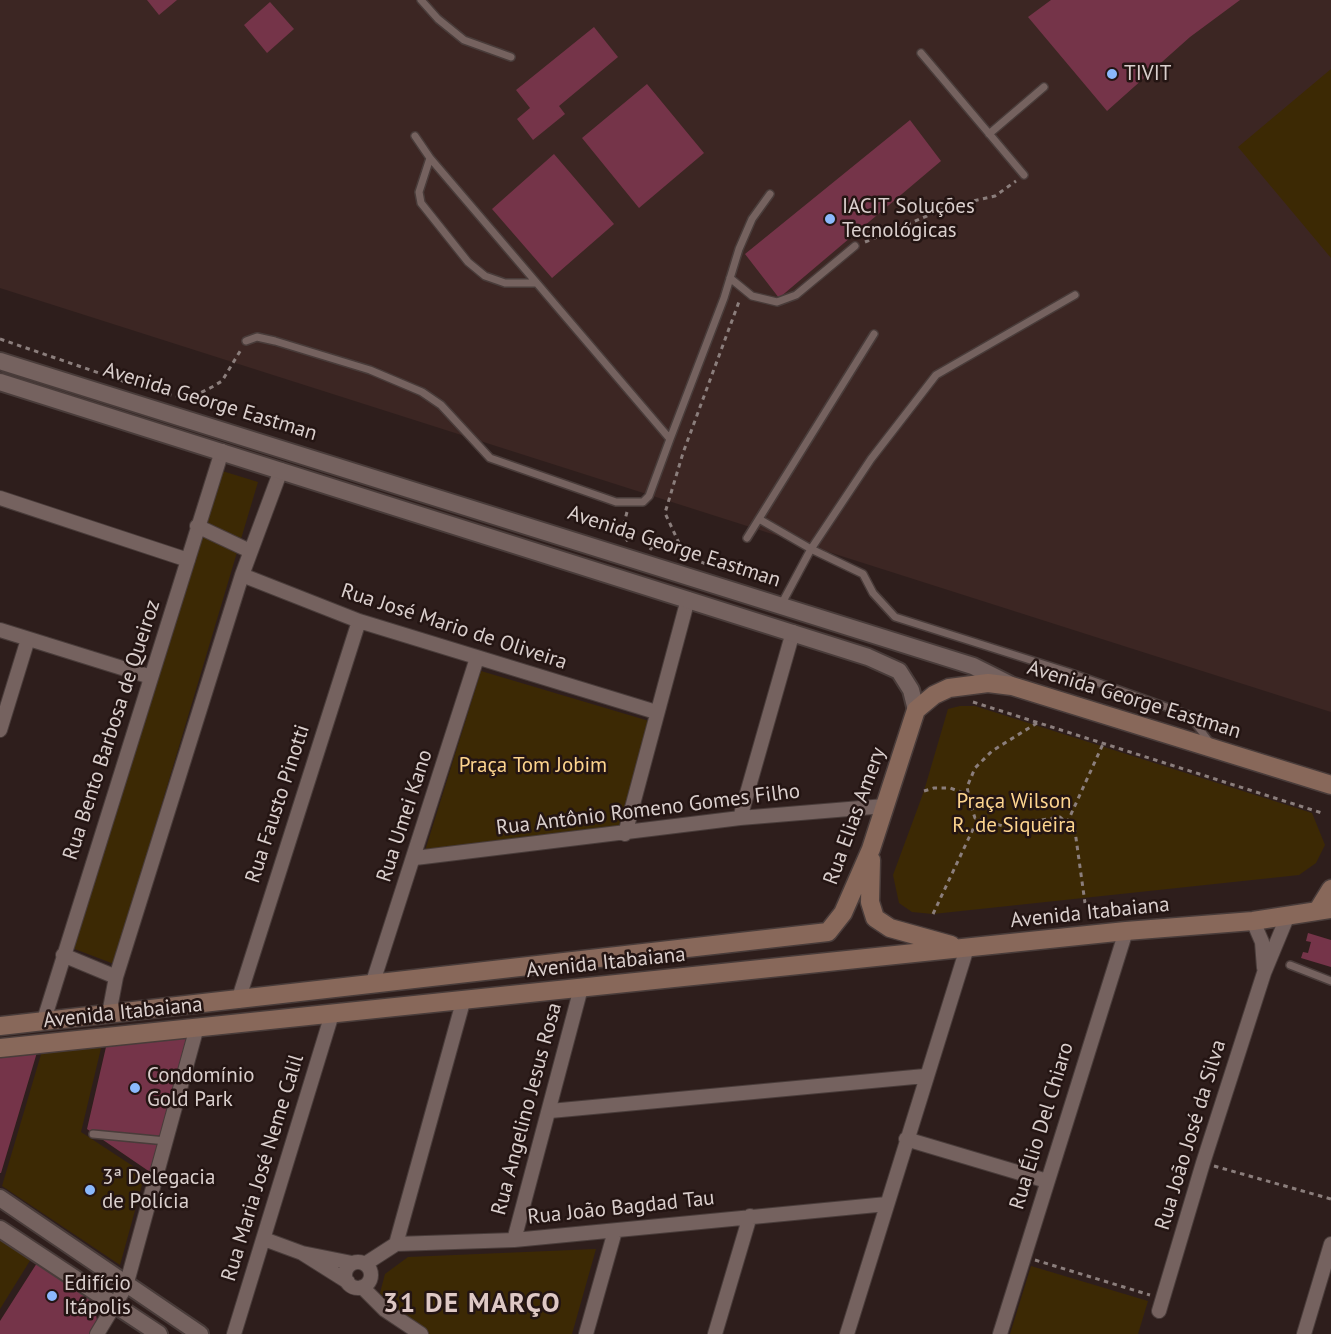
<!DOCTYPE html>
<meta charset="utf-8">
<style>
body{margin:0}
canvas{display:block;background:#2e1e1c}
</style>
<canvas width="1331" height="1334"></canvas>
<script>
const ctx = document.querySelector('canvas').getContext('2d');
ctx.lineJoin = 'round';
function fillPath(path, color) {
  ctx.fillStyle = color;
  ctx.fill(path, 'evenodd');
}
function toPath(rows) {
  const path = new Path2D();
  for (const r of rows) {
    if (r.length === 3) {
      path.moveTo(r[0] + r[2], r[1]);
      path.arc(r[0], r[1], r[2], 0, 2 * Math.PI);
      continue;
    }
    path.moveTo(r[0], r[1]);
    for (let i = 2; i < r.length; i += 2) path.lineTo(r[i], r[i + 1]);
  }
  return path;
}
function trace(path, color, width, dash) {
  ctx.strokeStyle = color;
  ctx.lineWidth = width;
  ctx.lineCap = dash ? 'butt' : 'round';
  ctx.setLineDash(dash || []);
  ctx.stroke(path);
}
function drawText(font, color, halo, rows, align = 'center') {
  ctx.font = font + ' "PT Sans",sans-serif';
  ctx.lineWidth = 5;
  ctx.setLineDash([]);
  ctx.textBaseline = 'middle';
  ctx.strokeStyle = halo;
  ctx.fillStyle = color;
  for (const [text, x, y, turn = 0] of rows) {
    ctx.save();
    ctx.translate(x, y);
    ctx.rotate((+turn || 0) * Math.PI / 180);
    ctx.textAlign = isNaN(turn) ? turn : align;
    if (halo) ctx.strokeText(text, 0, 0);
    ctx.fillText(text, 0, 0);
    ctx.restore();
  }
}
fillPath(toPath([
 [0,0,1331,0,1331,712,0,288]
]), '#3c2623');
fillPath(toPath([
 [1331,69,1331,258,1238,147],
 [219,470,258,482,114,964,72,948],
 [481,671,649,721,617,833,424,854],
 [960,706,975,706,1312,813,1325,845,1316,863,1299,875,933,914,912,912,899,903,893,875,924,791,948,709],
 [102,1044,81,1132,145,1174,120,1265,2,1186,42,1051],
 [0,1236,31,1259,0,1309],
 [596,1249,572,1334,425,1334,397,1316,380,1293,385,1274,408,1257],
 [1031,1266,1148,1301,1138,1334,1010,1334]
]), '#3c2904');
fillPath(toPath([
 [147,0,177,0,159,15],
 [1051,0,1240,0,1190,37,1107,111,1028,17],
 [270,2,294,29,267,53,244,25],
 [594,27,618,57,559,106,565,114,533,140,517,119,530,108,516,90],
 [647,84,704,153,639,208,582,138],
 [910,120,941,161,779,298,745,254],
 [554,154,614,224,552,278,492,209],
 [1308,933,1331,940,1331,967,1301,958,1303,952,1308,953,1311,942,1306,941],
 [189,1036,150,1172,87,1129,106,1047],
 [38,1049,1,1173,0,1173,0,1054],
 [37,1263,93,1299,97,1320,90,1334,0,1334,0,1321]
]), '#753449');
const service = toPath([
 [421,0,438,19,464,40,511,57],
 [921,53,1024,175],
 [989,134,1044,87],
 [415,136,430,158,670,439,724,298,739,249,752,219,770,194],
 [430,158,419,192,421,203,468,262,485,276,505,283,536,283],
 [730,278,752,296,777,302,796,295,855,246],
 [246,341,257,337,275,341,370,370,422,392,441,405,490,458,616,502,643,502,649,496,670,439],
 [759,519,811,549,863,574,873,593,895,617,1068,672,1189,715,1211,744],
 [747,538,874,334],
 [781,605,811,549,871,459,936,375,1075,295],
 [1290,965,1331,981],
 [93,1134,166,1141]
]);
const minor = toPath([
 [0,498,188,560],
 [197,526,250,551],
 [242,575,359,621,656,712],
 [0,630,151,677],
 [0,730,28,639],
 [740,818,793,632],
 [625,834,688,599],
 [415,858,740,818,885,806],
 [1253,921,1262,942,1264,968],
 [63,955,116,977],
 [372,985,477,658],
 [238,1001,359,621],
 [109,1014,116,977,242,575,281,470],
 [43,1023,222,451],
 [550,1111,925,1076],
 [906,1139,1047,1181],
 [264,1239,302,1253],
 [514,1240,581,988],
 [396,1244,463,1002],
 [358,1275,13],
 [365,1264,396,1244,514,1240,887,1204],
 [348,1282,302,1253,352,1263],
 [362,1287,385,1310,421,1334],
 [1159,1311,1203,1163,1264,973,1288,915],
 [97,1334,126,1286,197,1027],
 [234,1334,332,1014],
 [586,1334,615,1231],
 [715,1334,750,1216],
 [847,1334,967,948],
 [1000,1334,1126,931],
 [1304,1334,1331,1244]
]);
const tertiary = toPath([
 [0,361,973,666,1009,684],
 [0,382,868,657,899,671,911,690,916,710],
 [0,1198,200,1334],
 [0,1229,159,1334]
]);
const secondary = toPath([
 [871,860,870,902,875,918,890,928,951,945],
 [1318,910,1331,889],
 [0,1026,828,932,843,913,871,849,916,710,934,695,949,688,988,683,1012,686,1331,785],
 [0,1048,1126,931,1253,921,1331,909]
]);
trace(service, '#493c3a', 10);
trace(minor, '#493c3a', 16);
trace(tertiary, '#493c3a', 20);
trace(secondary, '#493c3a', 21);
trace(toPath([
 [865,242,951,206,995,196,1016,181],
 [0,339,137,386],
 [158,393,190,398,212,387,222,381,242,348],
 [627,512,622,531,628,542],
 [650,550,655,543,662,543,684,555],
 [714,567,685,556,665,513,683,453,740,299],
 [973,702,1322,813],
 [1037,723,992,751,975,768,967,787,971,806,975,818,1003,826,1060,817,1075,831,1085,903],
 [924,791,934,788,950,788,961,792,970,805],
 [1067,823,1103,744],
 [933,914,974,827,985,822],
 [1214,1166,1331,1199],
 [1035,1260,1150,1295]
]), '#8b7e7c', 3, [4.5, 4.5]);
trace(service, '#75625f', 7);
trace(minor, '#75625f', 14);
trace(tertiary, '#75625f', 16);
trace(secondary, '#88685a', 18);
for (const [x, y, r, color] of [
 [1112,74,6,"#8bb9fc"],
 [830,219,6,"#8bb9fc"],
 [135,1088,6,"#8bb9fc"],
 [90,1190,6,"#8bb9fc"],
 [52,1296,6,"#8bb9fc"]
]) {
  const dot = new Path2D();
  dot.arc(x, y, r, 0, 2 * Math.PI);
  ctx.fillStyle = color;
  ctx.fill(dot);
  trace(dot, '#241513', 2);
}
drawText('21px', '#dacfcd', '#241513', [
 ["TIVIT",1124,74],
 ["IACIT Soluções",842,207],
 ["Tecnológicas",842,231],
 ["Condomínio",147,1076],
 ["Gold Park",147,1100],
 ["3ª Delegacia",102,1178],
 ["de Polícia",102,1202],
 ["Edifício",64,1284],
 ["Itápolis",64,1308]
], 'left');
drawText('21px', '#dacfcd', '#241513', [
 ["Avenida George Eastman",210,402,17],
 ["Avenida George Eastman",674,547,18],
 ["Rua José Mario de Oliveira",454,627,18],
 ["Avenida George Eastman",1134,700,17],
 ["Rua Bento Barbosa de Queiroz",112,730,-72],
 ["Rua Fausto Pinotti",278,804,-72],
 ["Rua Antônio Romeno Gomes Filho",648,810,-7],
 ["Rua Umei Kano",405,816,-72],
 ["Rua Elias Amery",855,816,-70],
 ["Avenida Itabaiana",1090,913,-6],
 ["Avenida Itabaiana",606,963,-6],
 ["Avenida Itabaiana",123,1013,-6],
 ["Rua Angelino Jesus Rosa",527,1109,-75],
 ["Rua Élio Del Chiaro",1042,1126,-73],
 ["Rua João José da Silva",1191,1135,-73],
 ["Rua Maria José Neme Calil",263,1168,-73],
 ["Rua João Bagdad Tau",621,1208,-6]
]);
drawText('21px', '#fdd48e', '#241513', [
 ["Praça Tom Jobim",533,766],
 ["Praça Wilson",1014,802],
 ["R. de Siqueira",1014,826]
]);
ctx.letterSpacing = '1.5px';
drawText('bold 27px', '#dec8c5', '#241513', [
 ["31 DE MARÇO",472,1304]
]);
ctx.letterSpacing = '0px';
</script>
